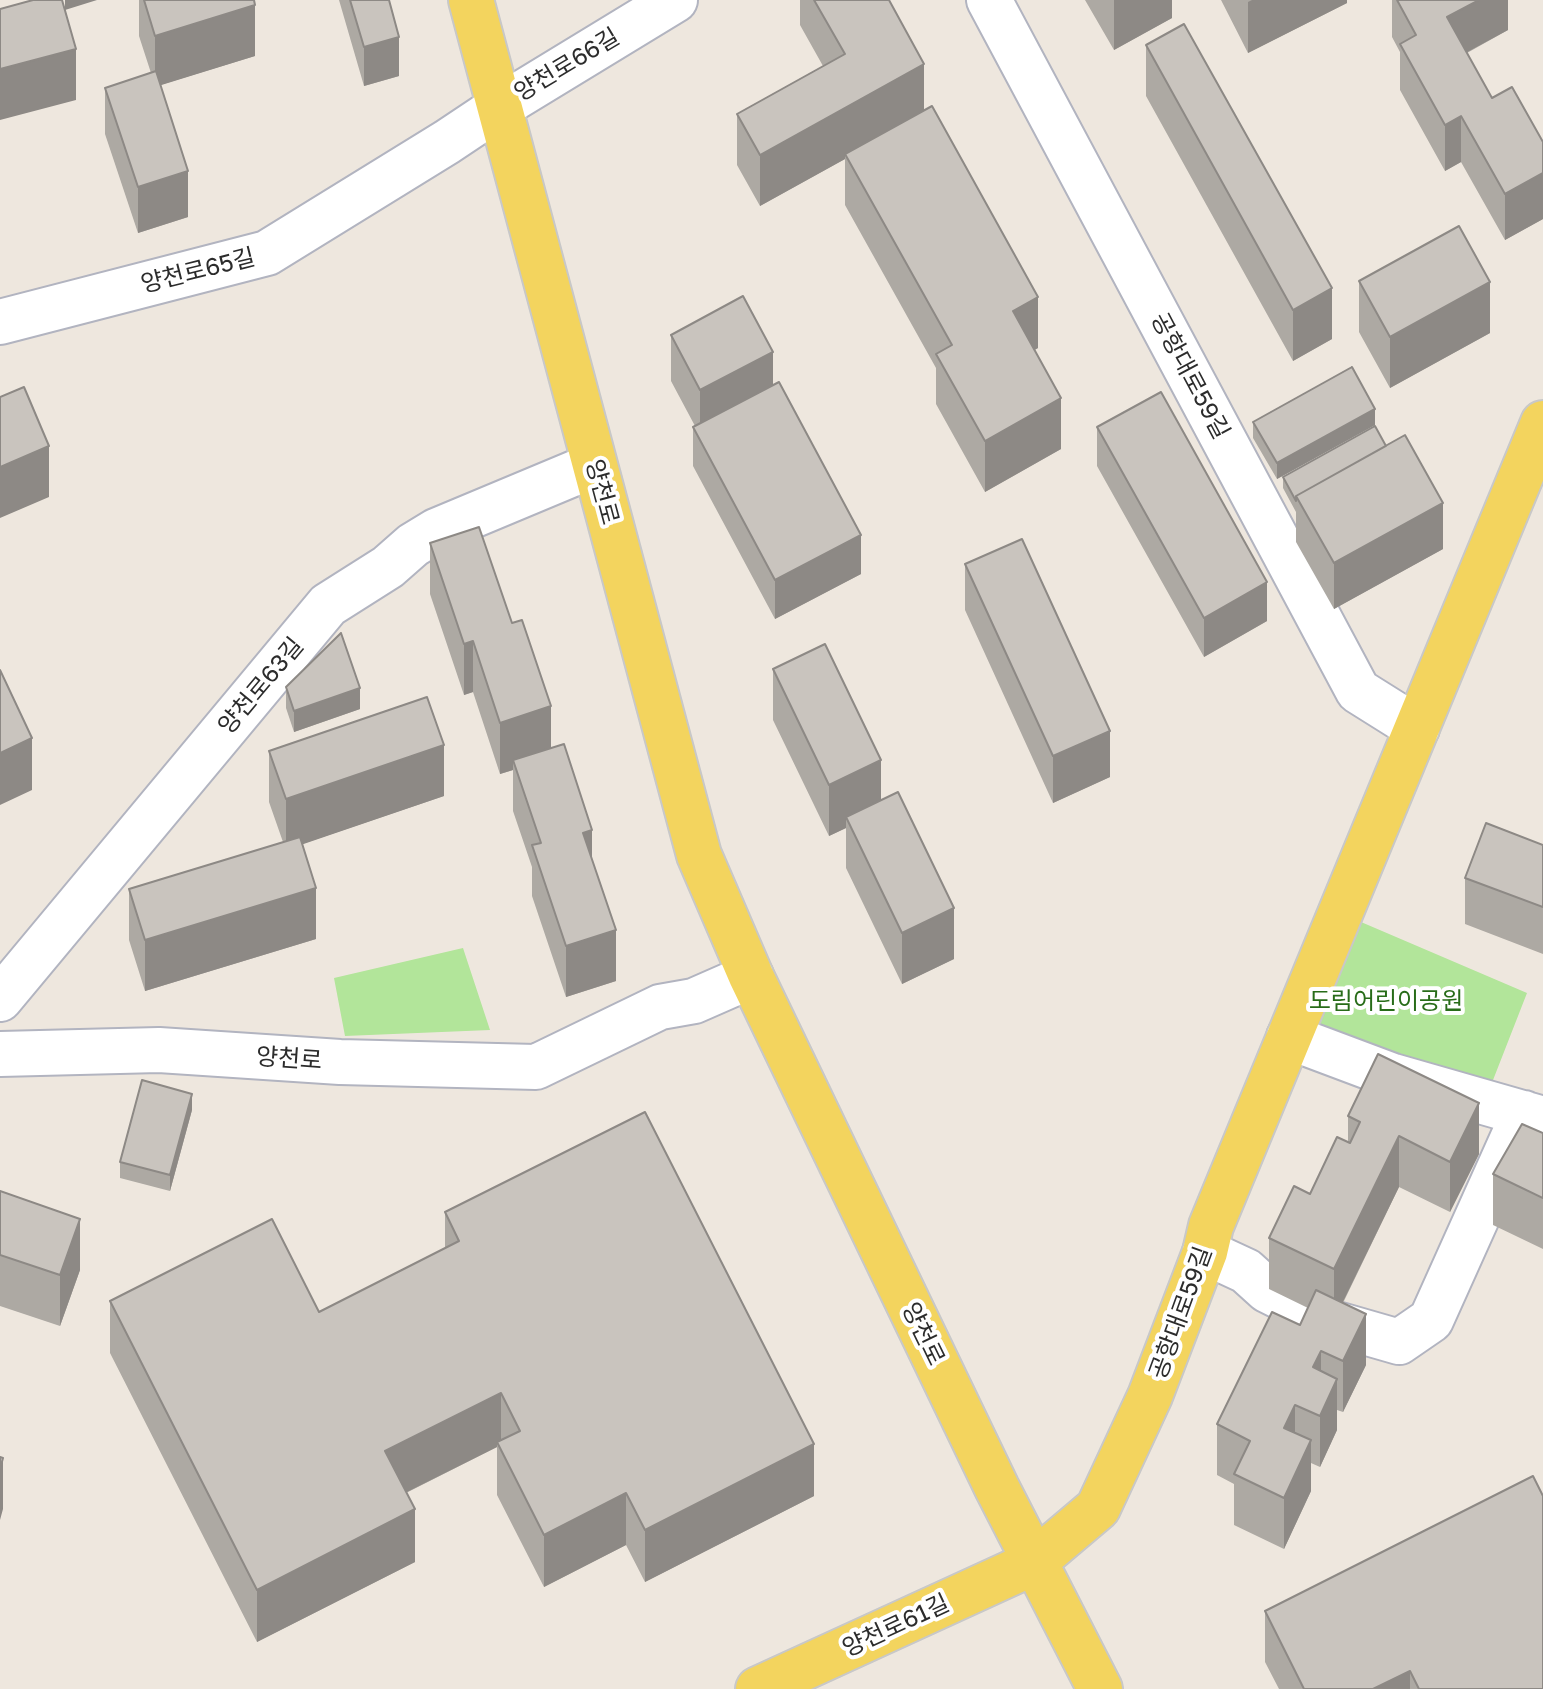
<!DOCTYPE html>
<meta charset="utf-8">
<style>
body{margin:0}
canvas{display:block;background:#eee7de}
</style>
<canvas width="1543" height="1689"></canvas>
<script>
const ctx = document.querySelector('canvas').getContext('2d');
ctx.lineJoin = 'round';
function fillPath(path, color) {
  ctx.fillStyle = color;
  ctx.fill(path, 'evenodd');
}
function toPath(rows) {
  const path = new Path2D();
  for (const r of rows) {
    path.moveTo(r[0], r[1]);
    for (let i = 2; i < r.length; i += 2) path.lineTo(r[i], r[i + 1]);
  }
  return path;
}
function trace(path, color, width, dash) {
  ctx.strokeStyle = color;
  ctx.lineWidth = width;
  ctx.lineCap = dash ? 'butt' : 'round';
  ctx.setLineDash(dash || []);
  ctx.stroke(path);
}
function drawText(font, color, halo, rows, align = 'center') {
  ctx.font = font + ' "Golos Text","Noto Sans KR",sans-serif';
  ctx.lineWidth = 8;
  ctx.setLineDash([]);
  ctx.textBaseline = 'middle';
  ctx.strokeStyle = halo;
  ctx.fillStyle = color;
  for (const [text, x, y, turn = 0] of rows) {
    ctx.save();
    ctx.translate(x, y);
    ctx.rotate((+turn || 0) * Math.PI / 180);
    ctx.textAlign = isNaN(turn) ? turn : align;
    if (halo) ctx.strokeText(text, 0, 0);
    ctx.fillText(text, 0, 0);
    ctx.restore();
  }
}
fillPath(toPath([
 [1347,916,1527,993,1486,1098,1298,1036],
 [463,948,490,1030,345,1036,334,978]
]), '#b2e59a');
const minor = toPath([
 [989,0,1358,691,1417,728],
 [0,322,267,253,447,142,501,106,675,0],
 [0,999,328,605,388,567,413,545,436,531,594,465],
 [1289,1037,1393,1076,1543,1119],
 [0,1054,159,1050,340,1062,536,1067,660,1007,694,1001,751,976],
 [1205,1252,1246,1271,1267,1290,1333,1323,1399,1342,1431,1320,1524,1113]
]);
const major = toPath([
 [471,0,699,855,751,976,997,1488,1100,1689],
 [758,1689,1033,1563,1098,1508,1150,1396,1205,1252,1211,1226,1543,423]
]);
trace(minor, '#b2b4c0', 48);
trace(major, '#c8c8c8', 48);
trace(minor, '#fff', 44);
trace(major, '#f3d45e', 44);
fillPath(toPath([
 [139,0,254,0,255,56,160,85,188,217,138,233,105,134,105,88,151,73,139,36],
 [339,0,389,0,399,76,364,86],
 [800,0,889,0,924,110,1038,348,1034,350,1061,449,985,492,936,404,936,368,845,205,845,159,760,206,737,165,737,114,823,66,800,25],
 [1085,0,1172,0,1172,18,1114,50],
 [1221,0,1347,0,1347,3,1248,53],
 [1392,0,1508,0,1508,30,1467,53,1492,98,1543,142,1543,219,1505,240,1461,162,1445,171,1400,90,1400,52,1392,37],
 [1146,45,1332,339,1293,361,1146,96],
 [1359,281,1490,333,1390,388,1359,332],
 [671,335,773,385,861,574,775,619,693,466,693,427,695,426,671,381],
 [1253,422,1375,425,1277,479,1253,438],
 [1097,427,1267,621,1204,657,1097,466],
 [1386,446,1443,549,1334,609,1296,542,1296,512,1283,488,1283,477],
 [430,543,551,748,592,861,616,981,566,997,532,896,532,867,513,811,513,770,500,774,473,692,464,695,430,594],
 [965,564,1110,777,1053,803,965,610],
 [773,669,881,800,954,959,902,984,846,868,846,828,829,836,773,720],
 [286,687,360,709,294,732,286,708],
 [269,751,444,796,302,844,316,939,145,991,129,940,129,889,283,842,269,802],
 [1543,845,1543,954,1465,924,1465,878],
 [192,1110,170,1191,120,1178,120,1162],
 [1348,1116,1479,1154,1450,1212,1399,1187,1343,1303,1366,1365,1343,1412,1337,1410,1337,1430,1320,1467,1311,1463,1311,1491,1284,1549,1234,1525,1234,1484,1217,1475,1217,1424,1300,1325,1308,1308,1269,1289,1269,1238,1310,1194,1348,1142],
 [1543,1133,1543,1249,1493,1225,1493,1174],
 [0,1191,80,1270,60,1326,0,1306],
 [445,1212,814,1496,645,1582,626,1545,544,1587,497,1495,497,1447,406,1493,415,1562,257,1642,110,1353,110,1301,319,1312,445,1249],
 [1265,1611,1543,1689,1279,1689,1265,1662]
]), '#ada9a3');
fillPath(toPath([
 [65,0,97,0,65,10],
 [1114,0,1172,0,1172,18,1114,50],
 [1252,0,1347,0,1347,3,1248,53,1248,2],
 [1479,0,1508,0,1508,30,1447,63,1447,17],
 [255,5,255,56,155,87,155,36],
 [399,37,399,76,364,86,364,47],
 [76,49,76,100,0,120,0,69],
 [924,64,924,115,845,154,845,159,760,206,760,155],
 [1461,116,1461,162,1445,171,1445,125],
 [188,171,188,217,138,233,138,187],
 [1543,173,1543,219,1505,240,1505,194],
 [1490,282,1490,333,1390,388,1390,337],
 [1332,288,1332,339,1293,361,1293,310],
 [1038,297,1038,348,1013,362,1013,311],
 [773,352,773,398,700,437,700,390],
 [1061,398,1061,449,985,492,985,441],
 [1375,409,1375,425,1277,479,1277,463],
 [49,446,49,497,0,518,0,467],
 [1443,503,1443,549,1334,609,1334,563],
 [861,535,861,574,775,619,775,580],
 [1267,582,1267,621,1204,657,1204,618],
 [473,641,473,692,464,695,464,644],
 [360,688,360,709,294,732,294,711],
 [551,706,551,757,513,760,513,770,500,774,500,723],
 [1110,731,1110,777,1053,803,1053,756],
 [32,738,32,790,0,805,0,753],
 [444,745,444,796,286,850,286,799],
 [881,760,881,811,846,817,846,828,829,836,829,785],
 [592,830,592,881,583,833],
 [316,888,316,939,145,991,145,940],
 [954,908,954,959,902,984,902,933],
 [616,930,616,981,566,997,566,946],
 [192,1094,192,1110,170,1191,170,1175],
 [1479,1103,1479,1154,1450,1212,1450,1162],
 [1399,1136,1399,1187,1334,1320,1334,1269],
 [80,1219,80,1270,60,1326,60,1275],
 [1366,1314,1366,1365,1343,1412,1343,1361],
 [1321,1351,1321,1402,1313,1367],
 [1337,1379,1337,1430,1320,1467,1320,1416],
 [501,1393,501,1445,497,1442,497,1447,385,1503,385,1451],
 [1295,1405,1295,1456,1284,1428],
 [1311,1440,1311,1491,1284,1549,1284,1498],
 [814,1444,814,1496,645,1582,645,1530],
 [3,1458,3,1509,0,1520,0,1469],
 [626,1493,626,1545,544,1587,544,1535],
 [415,1509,415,1562,257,1642,257,1590],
 [1410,1671,1410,1689,1373,1689]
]), '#8d8985');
const building = toPath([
 [33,0,62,0,76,49,0,69,0,9,33,0],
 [144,0,254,0,255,5,155,36,144,0],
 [350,0,389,0,399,37,364,47,350,0],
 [814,0,889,0,924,64,760,155,737,114,845,54,814,0],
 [1397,0,1479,0,1447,17,1492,98,1512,87,1543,142,1543,173,1505,194,1461,116,1445,125,1400,44,1416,35,1397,0],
 [1184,24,1332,288,1293,310,1146,45,1184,24],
 [156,71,188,171,138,187,105,88,156,71],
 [932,106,1038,297,1013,311,1061,398,985,441,936,354,952,345,845,154,932,106],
 [1459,226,1490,282,1390,337,1359,281,1459,226],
 [743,296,773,352,700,390,671,335,743,296],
 [1352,367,1375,409,1277,463,1253,422,1352,367],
 [779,382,861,535,775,580,693,427,779,382],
 [24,387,49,446,0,467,0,397,24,387],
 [1161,392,1267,582,1204,618,1097,427,1161,392],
 [1375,426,1386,446,1296,496,1296,501,1283,477,1375,426],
 [1405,435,1443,503,1334,563,1296,496,1405,435],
 [479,527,512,623,522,620,551,706,500,723,473,641,464,644,430,543,479,527],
 [1022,539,1110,731,1053,756,965,564,1022,539],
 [341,633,360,688,294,711,286,687,341,633],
 [825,644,881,760,829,785,773,669,825,644],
 [0,670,32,738,0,753,0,670],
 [427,697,444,745,286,799,269,751,427,697],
 [564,744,592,830,583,833,616,930,566,946,532,845,541,843,513,760,564,744],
 [898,792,954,908,902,933,846,817,898,792],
 [1486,823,1543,845,1543,907,1465,878,1486,823],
 [300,837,316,888,145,940,129,889,300,837],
 [1378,1054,1479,1103,1450,1162,1399,1136,1334,1269,1269,1238,1294,1186,1310,1194,1337,1137,1350,1143,1360,1122,1348,1116,1378,1054],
 [142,1080,192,1094,170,1175,120,1162,142,1080],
 [645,1112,814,1444,645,1530,626,1493,544,1535,497,1442,520,1431,501,1393,385,1451,415,1509,257,1590,110,1301,272,1219,319,1312,459,1241,445,1212,645,1112],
 [1522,1124,1543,1133,1543,1198,1493,1174,1522,1124],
 [0,1191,80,1219,60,1275,0,1255,0,1191],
 [1316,1290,1366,1314,1343,1361,1321,1351,1313,1367,1337,1379,1320,1416,1295,1405,1284,1428,1311,1440,1284,1498,1234,1474,1250,1441,1217,1424,1272,1312,1300,1325,1316,1290],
 [0,1457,3,1458,0,1469,0,1457],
 [1533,1476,1543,1496,1543,1689,1419,1689,1410,1671,1373,1689,1304,1689,1265,1611,1533,1476]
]);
fillPath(building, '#c9c4be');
trace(building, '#8d8985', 2);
drawText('24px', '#2c2c2c', '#fff', [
 ["양천로66길",567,65,-31],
 ["양천로65길",198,271,-14],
 ["공항대로59길",1190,376,62],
 ["양천로",602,492,75],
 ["양천로63길",261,686,-50],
 ["양천로",289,1059,4],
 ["공항대로59길",1181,1313,-70],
 ["양천로",923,1334,64],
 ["양천로61길",896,1626,-25]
]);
drawText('24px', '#286c19', '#fff', [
 ["도림어린이공원",1386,1001]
]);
</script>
